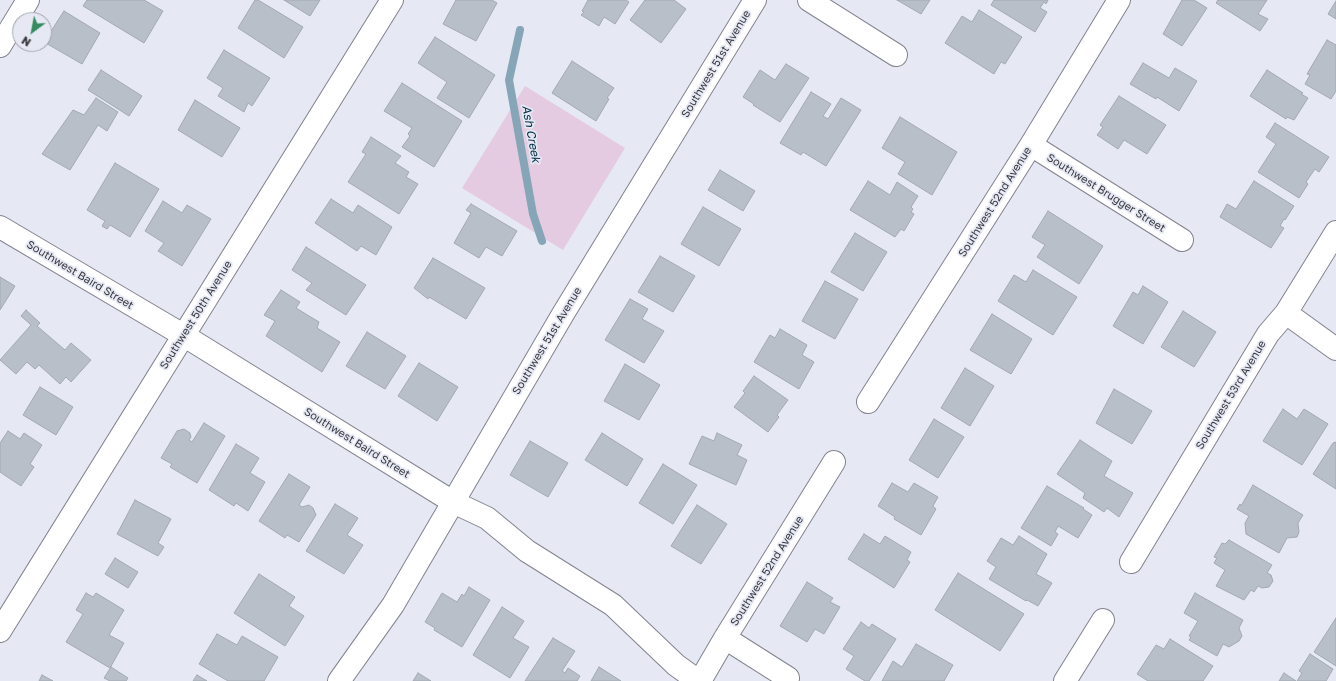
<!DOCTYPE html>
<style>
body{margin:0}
#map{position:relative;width:1336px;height:681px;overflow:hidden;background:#e6e8f4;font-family:"Golos Text",sans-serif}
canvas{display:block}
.north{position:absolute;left:12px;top:12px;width:40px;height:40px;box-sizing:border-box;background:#e6e8f4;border:1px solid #a0a2ab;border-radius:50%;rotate:212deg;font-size:11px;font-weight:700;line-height:16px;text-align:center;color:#38393e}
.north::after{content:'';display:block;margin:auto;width:14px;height:18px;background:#358b5e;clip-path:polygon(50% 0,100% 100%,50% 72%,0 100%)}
</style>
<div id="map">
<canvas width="1336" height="681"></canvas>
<div class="north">N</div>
</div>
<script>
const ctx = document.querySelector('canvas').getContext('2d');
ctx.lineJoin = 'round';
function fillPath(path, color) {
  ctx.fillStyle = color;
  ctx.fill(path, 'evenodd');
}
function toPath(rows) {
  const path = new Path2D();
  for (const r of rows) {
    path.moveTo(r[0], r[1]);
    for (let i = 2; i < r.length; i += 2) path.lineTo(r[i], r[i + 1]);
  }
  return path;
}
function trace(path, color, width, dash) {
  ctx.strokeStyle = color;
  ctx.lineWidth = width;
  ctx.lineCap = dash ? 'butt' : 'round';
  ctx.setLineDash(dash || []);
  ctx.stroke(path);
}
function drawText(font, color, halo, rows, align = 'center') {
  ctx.font = font + ' "Golos Text",sans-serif';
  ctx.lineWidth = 3.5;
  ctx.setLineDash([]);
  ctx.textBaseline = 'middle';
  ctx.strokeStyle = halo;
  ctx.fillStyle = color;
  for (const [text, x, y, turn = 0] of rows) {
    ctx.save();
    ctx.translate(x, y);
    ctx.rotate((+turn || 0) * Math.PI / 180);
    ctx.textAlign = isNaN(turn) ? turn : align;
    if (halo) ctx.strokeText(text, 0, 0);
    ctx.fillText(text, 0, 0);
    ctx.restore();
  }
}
fillPath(toPath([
 [525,86,625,148,563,250,462,188]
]), '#e4cbe1');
trace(toPath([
 [520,30,509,80,533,214,542,241]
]), '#86a6b7', 8);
const building = toPath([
 [87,0,144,0,163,11,144,43,83,6,87,0],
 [255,0,258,0,303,27,284,58,238,28,255,0],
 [284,0,320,0,310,16,284,0],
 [456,0,492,0,497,3,476,41,443,24,456,0],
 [588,0,626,0,629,2,615,24,604,17,599,26,581,15,584,12,582,11,588,0],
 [645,0,674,0,686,9,661,43,630,20,645,0],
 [897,0,930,0,921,14,897,0],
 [994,0,1048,0,1046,4,1044,2,1040,8,1047,12,1035,32,991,5,994,0],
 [1182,0,1194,0,1207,8,1182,46,1163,34,1182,0],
 [1218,0,1267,0,1258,14,1268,19,1260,31,1216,3,1218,0],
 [1336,1,1336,19,1328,14,1336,1],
 [979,10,1022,37,1005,64,1001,62,994,74,945,43,962,16,972,22,979,10],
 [64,11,100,33,82,64,44,42,64,11],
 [435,37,495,75,469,118,437,98,447,82,418,63,435,37],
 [1327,40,1336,45,1336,91,1331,99,1305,84,1310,75,1307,74,1327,40],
 [224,50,270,78,252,106,248,103,244,112,218,96,223,88,207,78,224,50],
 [572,61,614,88,607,98,609,99,596,121,552,93,572,61],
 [1143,63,1169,78,1175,68,1197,81,1179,111,1157,97,1156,99,1130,84,1143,63],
 [786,64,809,78,780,122,753,105,754,104,743,97,760,70,775,80,786,64],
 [101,70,142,96,129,116,88,90,101,70],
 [1267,70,1303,93,1301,94,1308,98,1294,120,1287,117,1286,119,1250,96,1267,70],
 [402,83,462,121,434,167,402,147,410,136,408,134,412,128,384,111,402,83],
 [811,92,831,104,823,116,828,119,841,98,861,110,826,166,803,152,801,155,780,143,811,92],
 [1119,96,1166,125,1147,154,1124,140,1118,149,1097,135,1103,127,1100,125,1119,96],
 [96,98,118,112,107,131,98,125,70,170,42,154,73,110,84,115,96,98],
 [195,100,240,128,222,157,178,130,195,100],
 [900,117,957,152,932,195,898,174,905,162,882,148,900,117],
 [1275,123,1329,157,1319,172,1315,169,1306,182,1308,184,1299,198,1258,172,1276,144,1266,137,1275,123],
 [371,137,401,156,395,163,409,172,406,177,418,184,399,214,348,182,366,154,362,152,371,137],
 [115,163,159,189,130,237,110,225,107,229,102,226,105,221,87,210,115,163],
 [720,170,755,191,743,211,708,190,720,170],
 [868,181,890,195,897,182,918,196,911,207,913,209,911,212,914,214,904,231,901,229,895,237,850,210,868,181],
 [1254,181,1294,206,1285,220,1284,219,1280,226,1284,228,1271,248,1220,217,1227,204,1236,209,1254,181],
 [331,199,353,213,358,205,392,227,376,255,361,246,357,251,315,223,331,199],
 [163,201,182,213,187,205,211,219,182,266,158,251,164,243,145,231,163,201],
 [471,204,517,231,502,256,486,247,479,258,454,243,471,213,466,210,471,204],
 [703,207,741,229,719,266,681,244,703,207],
 [1048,211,1103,246,1079,284,1037,257,1045,245,1032,237,1048,211],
 [855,233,887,252,863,291,831,272,855,233],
 [306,247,366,285,346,315,306,290,312,283,292,270,306,247],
 [660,256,695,276,673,312,638,292,660,256],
 [433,258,485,288,466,319,429,297,428,299,414,288,433,258],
 [1033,270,1077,297,1053,335,998,301,1014,275,1026,282,1033,270],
 [0,277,15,286,0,310,0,277],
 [825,281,858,299,835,339,802,321,825,281],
 [1143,286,1168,302,1143,344,1113,326,1133,292,1138,295,1143,286],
 [281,290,300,302,296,308,319,322,317,328,340,342,322,372,266,336,275,321,264,315,281,290],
 [630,299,648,309,642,319,664,331,644,363,605,340,630,299],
 [26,310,40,323,37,326,65,350,71,343,91,360,71,382,66,377,60,384,39,365,35,369,27,362,16,374,0,360,31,325,21,316,26,310],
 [1183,311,1216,332,1194,367,1161,347,1183,311],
 [992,314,1032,339,1011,374,970,350,992,314],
 [780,329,807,345,802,355,814,362,799,389,754,362,770,335,775,338,780,329],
 [367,332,406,356,385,389,346,366,367,332],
 [419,363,458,387,437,421,398,396,419,363],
 [625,364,660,385,639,420,604,401,625,364],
 [965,368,994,386,970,426,941,408,965,368],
 [754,376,788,400,777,415,779,417,768,432,734,407,745,393,743,391,754,376],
 [40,387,73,407,56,435,23,415,40,387],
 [1114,389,1152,411,1132,444,1096,423,1114,389],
 [1283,409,1297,419,1304,409,1328,424,1302,465,1263,441,1283,409],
 [934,419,964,437,938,478,909,460,934,419],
 [204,423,225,436,197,483,170,467,172,464,161,458,177,431,184,429,190,433,191,437,189,440,192,442,204,423],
 [8,431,20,439,24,433,42,445,30,464,34,467,21,486,0,472,0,443,8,431],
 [602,433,643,459,627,486,585,460,602,433],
 [717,433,742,445,737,455,747,460,736,485,689,464,702,436,714,441,717,433],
 [1080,440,1112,461,1104,476,1133,493,1119,517,1107,508,1104,512,1083,498,1085,493,1057,474,1080,440],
 [530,441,568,463,548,497,510,475,530,441],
 [1336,442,1336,489,1313,474,1333,443,1336,442],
 [236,444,259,458,250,473,265,482,248,511,236,503,234,506,209,490,236,444],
 [663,464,697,485,673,524,639,503,663,464],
 [289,474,310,487,299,505,302,507,309,505,313,508,316,515,299,542,287,535,285,538,259,521,289,474],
 [892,483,908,492,914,483,938,497,933,506,936,509,921,535,894,519,895,517,878,506,892,483],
 [1253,485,1303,515,1298,523,1299,532,1297,537,1287,538,1279,553,1246,534,1245,523,1249,516,1237,509,1240,504,1241,506,1253,485],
 [1047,486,1084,508,1083,509,1092,515,1078,538,1058,526,1055,532,1058,534,1051,546,1021,528,1047,486],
 [135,500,171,519,158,543,164,547,158,556,117,534,135,500],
 [335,504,358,518,347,535,363,545,344,574,306,551,335,504],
 [697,505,727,524,701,564,671,546,697,505],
 [864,534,880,544,885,536,911,552,907,560,910,562,894,588,848,559,864,534],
 [1019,536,1047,554,1036,574,1052,583,1038,606,1027,600,1026,601,989,579,996,567,987,561,1001,538,1013,545,1019,536],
 [1229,540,1272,565,1267,573,1271,575,1273,581,1269,587,1262,588,1258,586,1254,592,1251,590,1244,600,1216,586,1225,570,1214,563,1217,558,1214,557,1222,543,1225,544,1229,540],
 [115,558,138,572,128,588,105,574,115,558],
 [958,573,1024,614,1000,651,935,610,958,573],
 [259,574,295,597,289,606,304,616,285,646,234,613,259,574],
 [807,582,833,598,830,602,840,607,824,634,815,629,807,642,780,626,807,582],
 [469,587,490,600,462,647,434,630,435,628,425,622,442,593,457,602,462,594,464,596,469,587],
 [86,593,93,597,96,593,124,610,109,635,124,643,110,668,66,642,83,614,76,610,86,593],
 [1195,593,1243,620,1239,628,1242,636,1239,641,1229,647,1223,644,1217,656,1189,640,1191,637,1189,636,1198,621,1184,613,1195,593],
 [502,607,524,621,513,638,529,647,510,678,473,655,502,607],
 [1336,618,1336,666,1314,652,1336,618],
 [861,622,869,628,872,624,896,639,869,681,865,681,846,669,854,656,843,649,861,622],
 [217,634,237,645,242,636,278,657,264,681,228,681,199,664,217,634],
 [553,638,575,651,562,671,565,673,568,668,580,676,577,681,525,681,553,638],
 [1170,639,1213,666,1203,681,1148,681,1137,674,1156,645,1164,649,1170,639],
 [916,644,953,665,944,681,882,681,893,661,902,667,916,644],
 [1310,654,1333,669,1326,681,1297,681,1302,673,1299,671,1310,654],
 [111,667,128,678,126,681,110,681,104,678,111,667],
 [599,667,621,681,591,681,599,667],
 [418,673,431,681,413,681,418,673],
 [1284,673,1296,681,1279,681,1284,673],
 [42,675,53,681,39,681,42,675],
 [197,675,207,681,193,681,197,675]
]);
fillPath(building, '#b8bfc9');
trace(building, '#a2a9b3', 1);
const street = toPath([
 [809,0,896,55],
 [0,46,28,0],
 [1031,145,1182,240],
 [0,227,183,335,453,502,487,518,527,551,613,605,676,665,698,681],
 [1286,313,1336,349],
 [868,402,1031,145,1119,0],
 [1131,562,1268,334,1286,313,1336,232],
 [0,631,392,0],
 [725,638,788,678],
 [339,681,393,605,563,314,755,0],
 [700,681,725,638,834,462],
 [1065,681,1103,620]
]);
trace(street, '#82838e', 24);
trace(street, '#fff', 22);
drawText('11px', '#38393e', '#e6e8f4', [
 ["Southwest 51st Avenue",716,64,-59],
 ["Southwest Brugger Street",1106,193,32],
 ["Southwest 52nd Avenue",995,202,-58],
 ["Southwest Baird Street",80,275,31],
 ["Southwest 50th Avenue",196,315,-58],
 ["Southwest 51st Avenue",547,341,-59],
 ["Southwest 53rd Avenue",1231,395,-59],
 ["Southwest Baird Street",357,443,32],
 ["Southwest 52nd Avenue",767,571,-58]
]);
drawText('italic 12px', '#013144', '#e6e8f4', [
 ["Ash Creek",531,134,80]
]);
</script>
